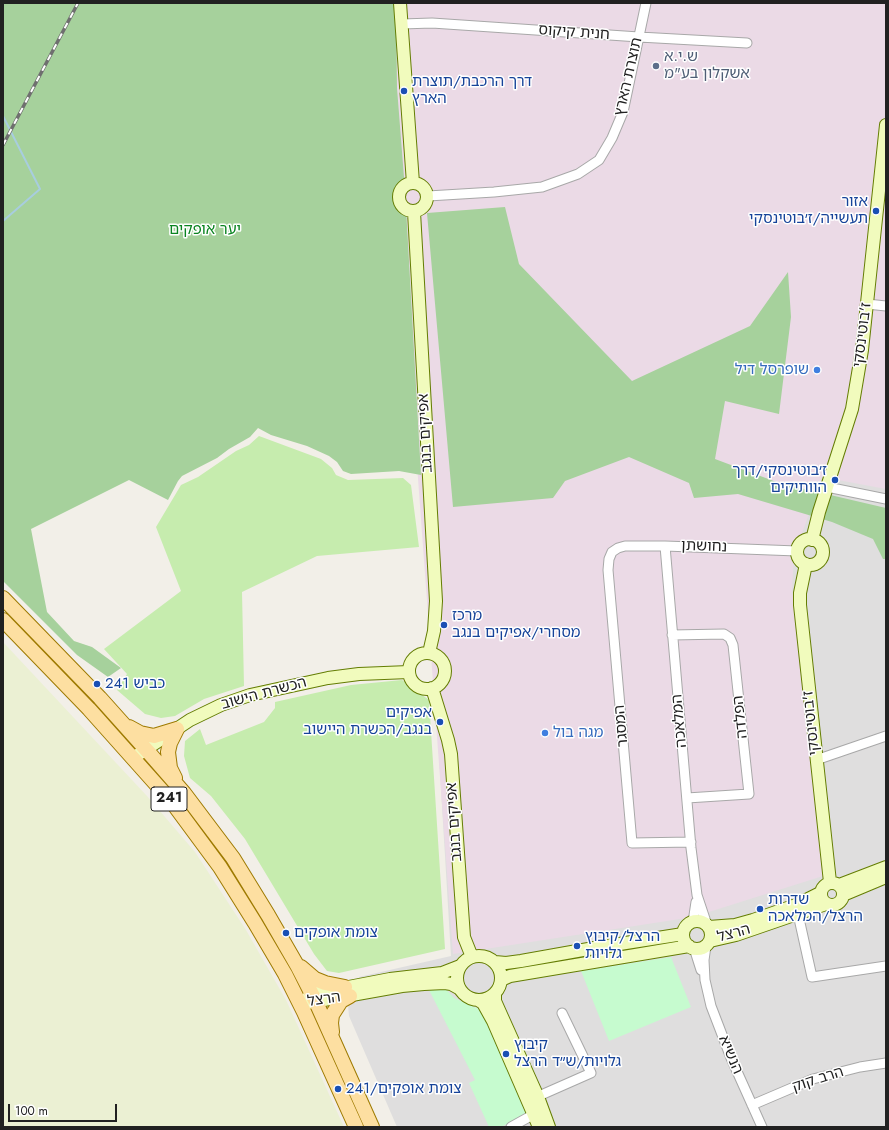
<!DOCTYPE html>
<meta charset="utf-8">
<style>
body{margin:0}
#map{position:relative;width:889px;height:1130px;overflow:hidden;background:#f2efe8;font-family:Jost,sans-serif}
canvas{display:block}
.frame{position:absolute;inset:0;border:4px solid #212121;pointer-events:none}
.scale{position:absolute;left:8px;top:1104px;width:109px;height:18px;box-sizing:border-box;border:2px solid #212121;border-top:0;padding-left:5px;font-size:12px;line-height:14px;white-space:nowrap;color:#212121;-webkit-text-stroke:3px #fff;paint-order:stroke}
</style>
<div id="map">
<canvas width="889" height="1130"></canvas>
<div class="frame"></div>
<div class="scale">100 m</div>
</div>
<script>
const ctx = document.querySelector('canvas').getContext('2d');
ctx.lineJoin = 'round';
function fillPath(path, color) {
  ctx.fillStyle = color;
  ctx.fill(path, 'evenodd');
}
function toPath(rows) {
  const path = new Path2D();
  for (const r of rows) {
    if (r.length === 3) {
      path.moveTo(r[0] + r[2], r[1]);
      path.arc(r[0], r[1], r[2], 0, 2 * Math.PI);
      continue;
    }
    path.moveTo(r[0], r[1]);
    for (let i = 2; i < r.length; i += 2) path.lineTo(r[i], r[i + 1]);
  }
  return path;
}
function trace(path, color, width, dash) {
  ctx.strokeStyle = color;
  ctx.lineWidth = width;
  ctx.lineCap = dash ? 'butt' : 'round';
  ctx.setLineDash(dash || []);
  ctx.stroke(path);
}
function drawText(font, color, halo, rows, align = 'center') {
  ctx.font = font + ' Jost,"Noto Sans Hebrew",sans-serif';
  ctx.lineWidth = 3;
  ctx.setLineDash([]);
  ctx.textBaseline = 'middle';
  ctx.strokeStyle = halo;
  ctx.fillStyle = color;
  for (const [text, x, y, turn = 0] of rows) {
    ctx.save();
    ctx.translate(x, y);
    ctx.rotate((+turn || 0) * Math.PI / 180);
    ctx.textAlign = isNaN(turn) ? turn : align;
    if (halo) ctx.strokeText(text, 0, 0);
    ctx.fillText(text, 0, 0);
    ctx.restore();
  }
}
fillPath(toPath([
 [394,3,886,3,886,1127,397,1127,349,1016,348,1005,359,977,451,956]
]), '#dfdede');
fillPath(toPath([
 [383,3,886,3,886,489,822,477,794,556,792,589,823,876,693,917,453,954]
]), '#ebdae6');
fillPath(toPath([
 [3,642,147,796,195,852,246,930,286,1000,344,1127,3,1127]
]), '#ebf0d3');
fillPath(toPath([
 [259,436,321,459,332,468,336,475,348,480,403,478,411,485,419,547,317,556,242,592,244,686,204,699,175,716,161,718,145,714,117,690,127,674,104,649,181,591,156,527,181,485,198,477,236,451,249,445],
 [402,680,429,700,445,949,339,973,327,971,314,954,245,839,211,796,190,778,184,756,185,741,200,729,206,745,264,722,275,708,275,702,351,685]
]), '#c6ecae');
fillPath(toPath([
 [3,3,396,3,397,88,405,190,421,475,399,471,351,474,343,471,337,462,329,456,307,446,271,435,258,428,250,437,229,449,217,458,182,476,178,481,168,500,129,480,31,529,47,612,74,641,92,647,121,668,108,677,77,655,3,581],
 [505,207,519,264,632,381,750,326,788,272,791,317,779,414,725,401,715,459,779,483,886,508,886,559,883,559,873,539,832,522,738,494,694,498,689,483,629,457,565,481,553,498,453,507,427,213]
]), '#a6d19c');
fillPath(toPath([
 [671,957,691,1007,609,1041,581,971],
 [445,988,454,998,481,1010,526,1114,501,1127,489,1127,469,1083,475,1080,429,990]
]), '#c6fbcf');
trace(toPath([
 [3,116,40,189,3,221]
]), '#a8cddf', 2);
const street = toPath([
 [402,24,432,23,639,37,747,43],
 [428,196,494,192,542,187,578,174,599,160,612,138,623,112,646,3],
 [867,304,886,306],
 [827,487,886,499],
 [665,546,691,848,697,895,707,925],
 [672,635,724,634,730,638,733,645,749,794,687,798],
 [816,760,886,736],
 [691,842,632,843,608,570,609,559,612,552,618,548,625,546,665,546,797,551],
 [798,914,812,977,886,966],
 [693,922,696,902],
 [706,946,704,960,705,980,711,1006,731,1058,762,1127],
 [694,948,701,970],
 [532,1099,591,1073,562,1013],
 [752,1105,813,1079,860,1067,886,1063],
 [511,1127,538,1112]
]);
const secondary = toPath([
 [400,3,413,183],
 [413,197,14],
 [414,212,436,601,434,631,429,653],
 [810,552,13],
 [812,540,819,512,852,409,862,350,886,125],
 [806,564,800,593,800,605,830,882],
 [427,671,18],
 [432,688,448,740,451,754,464,937,472,957],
 [133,758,190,720,221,705,250,695,328,678,359,674,409,672],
 [832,894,11],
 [839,885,886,867],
 [843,895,886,877],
 [697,935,14],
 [709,927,735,925,753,920,796,905,820,893],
 [710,941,736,935,826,904],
 [479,978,22],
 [495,962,506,963,521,961,594,948,683,934],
 [501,980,510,976,689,946],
 [495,993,495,1001,499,1010,538,1097,549,1127],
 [305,1000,312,994,390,979,442,973,460,966],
 [478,1000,483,1003,493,1021,539,1127],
 [307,1003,402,986,424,984,445,983,451,984,460,989]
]);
const primary = toPath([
 [3,598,100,698,151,755,184,793,233,858,268,915,298,967,316,1002,372,1127],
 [3,620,89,709,172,802,220,867,255,923,285,974,304,1012,356,1127],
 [129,727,140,733,154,736,177,729],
 [175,778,170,768,168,752,170,743,177,729],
 [301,967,315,979,325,983,345,987],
 [332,1032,331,1023,332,1015,341,1001,350,996]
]);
trace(street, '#a8a8a8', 11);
trace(secondary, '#647d03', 14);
trace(primary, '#9e7a00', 16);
trace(street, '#fff', 9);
trace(secondary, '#f1fbbd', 12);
trace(primary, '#fddfa1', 14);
const rail = toPath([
 [3,145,78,3]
]);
trace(rail, '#6f6f6f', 3.5);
trace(rail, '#fff', 2, [6]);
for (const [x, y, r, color] of [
 [656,66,4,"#5c6f8a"],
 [404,91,4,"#1a4fb4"],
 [876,211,4,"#1a4fb4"],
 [817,370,4,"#3f7fe0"],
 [835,480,4,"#1a4fb4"],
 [444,625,4,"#1a4fb4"],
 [97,684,4,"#1a4fb4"],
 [440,722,4,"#1a4fb4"],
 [545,733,4,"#3f7fe0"],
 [760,909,4,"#1a4fb4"],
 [286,933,4,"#1a4fb4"],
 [577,946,4,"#1a4fb4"],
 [506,1054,4,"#1a4fb4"],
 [338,1089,4,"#1a4fb4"]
]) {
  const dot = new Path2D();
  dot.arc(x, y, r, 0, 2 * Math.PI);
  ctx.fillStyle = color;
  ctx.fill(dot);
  trace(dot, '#fff', 1.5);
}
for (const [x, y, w] of [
 [169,799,36]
]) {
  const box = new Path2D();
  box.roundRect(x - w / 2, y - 12, w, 24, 3);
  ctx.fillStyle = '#fff';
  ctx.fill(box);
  trace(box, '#212121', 1);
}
drawText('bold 14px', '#212121', null, [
 ["241",169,799]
]);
drawText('15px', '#212121', '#fff', [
 ["חנית קיקוס",574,33,4],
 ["תוצרת הארץ",629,77,-77],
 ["ז'בוטינסקי",863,335,-83],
 ["אפיקים בנגב",426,433,-93],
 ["נחושתן",704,547,2],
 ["הכשרת הישוב",264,694,-15],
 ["הפלדה",741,717,-96],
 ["המלאכה",680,721,-95],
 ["ז'בוטינסקי",812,723,-96],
 ["המסגר",622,726,-95],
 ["אפיקים בנגב",455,822,-94],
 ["הרצל",734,934,-15],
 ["הרצל",324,1000,-8],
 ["הנשיא",730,1055,67],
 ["הרב קוק",818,1080,-18]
]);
drawText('15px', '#4e5e75', '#fff', [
 ["ש.י.א",664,57],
 ["אשקלון בע\"מ",664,74]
], 'left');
drawText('15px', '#164399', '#fff', [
 ["דרך הרכבת/תוצרת",412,82],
 ["הארץ",412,99],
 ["אזור",868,202,"right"],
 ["תעשייה/ז׳בוטינסקי",868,219,"right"],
 ["ז׳בוטינסקי/דרך",827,471,"right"],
 ["הוותיקים",827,488,"right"],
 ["מרכז",452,616],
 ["מסחרי/אפיקים בנגב",452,633],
 ["כביש 241",105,684],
 ["אפיקים",432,713,"right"],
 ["בנגב/הכשרת היישוב",432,730,"right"],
 ["שדרות",768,900],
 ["הרצל/המלאכה",768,917],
 ["צומת אופקים",294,933],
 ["הרצל/קיבוץ",585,937],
 ["גלויות",585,954],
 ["קיבוץ",514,1045],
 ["גלויות/ש״ד הרצל",514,1062],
 ["צומת אופקים/241",346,1089]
], 'left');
drawText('15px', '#0a8420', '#fff', [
 ["יער אופקים",205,230]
]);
drawText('15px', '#366cbe', '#fff', [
 ["שופרסל דיל",809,370],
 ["מגה בול",553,733,"left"]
], 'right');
</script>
